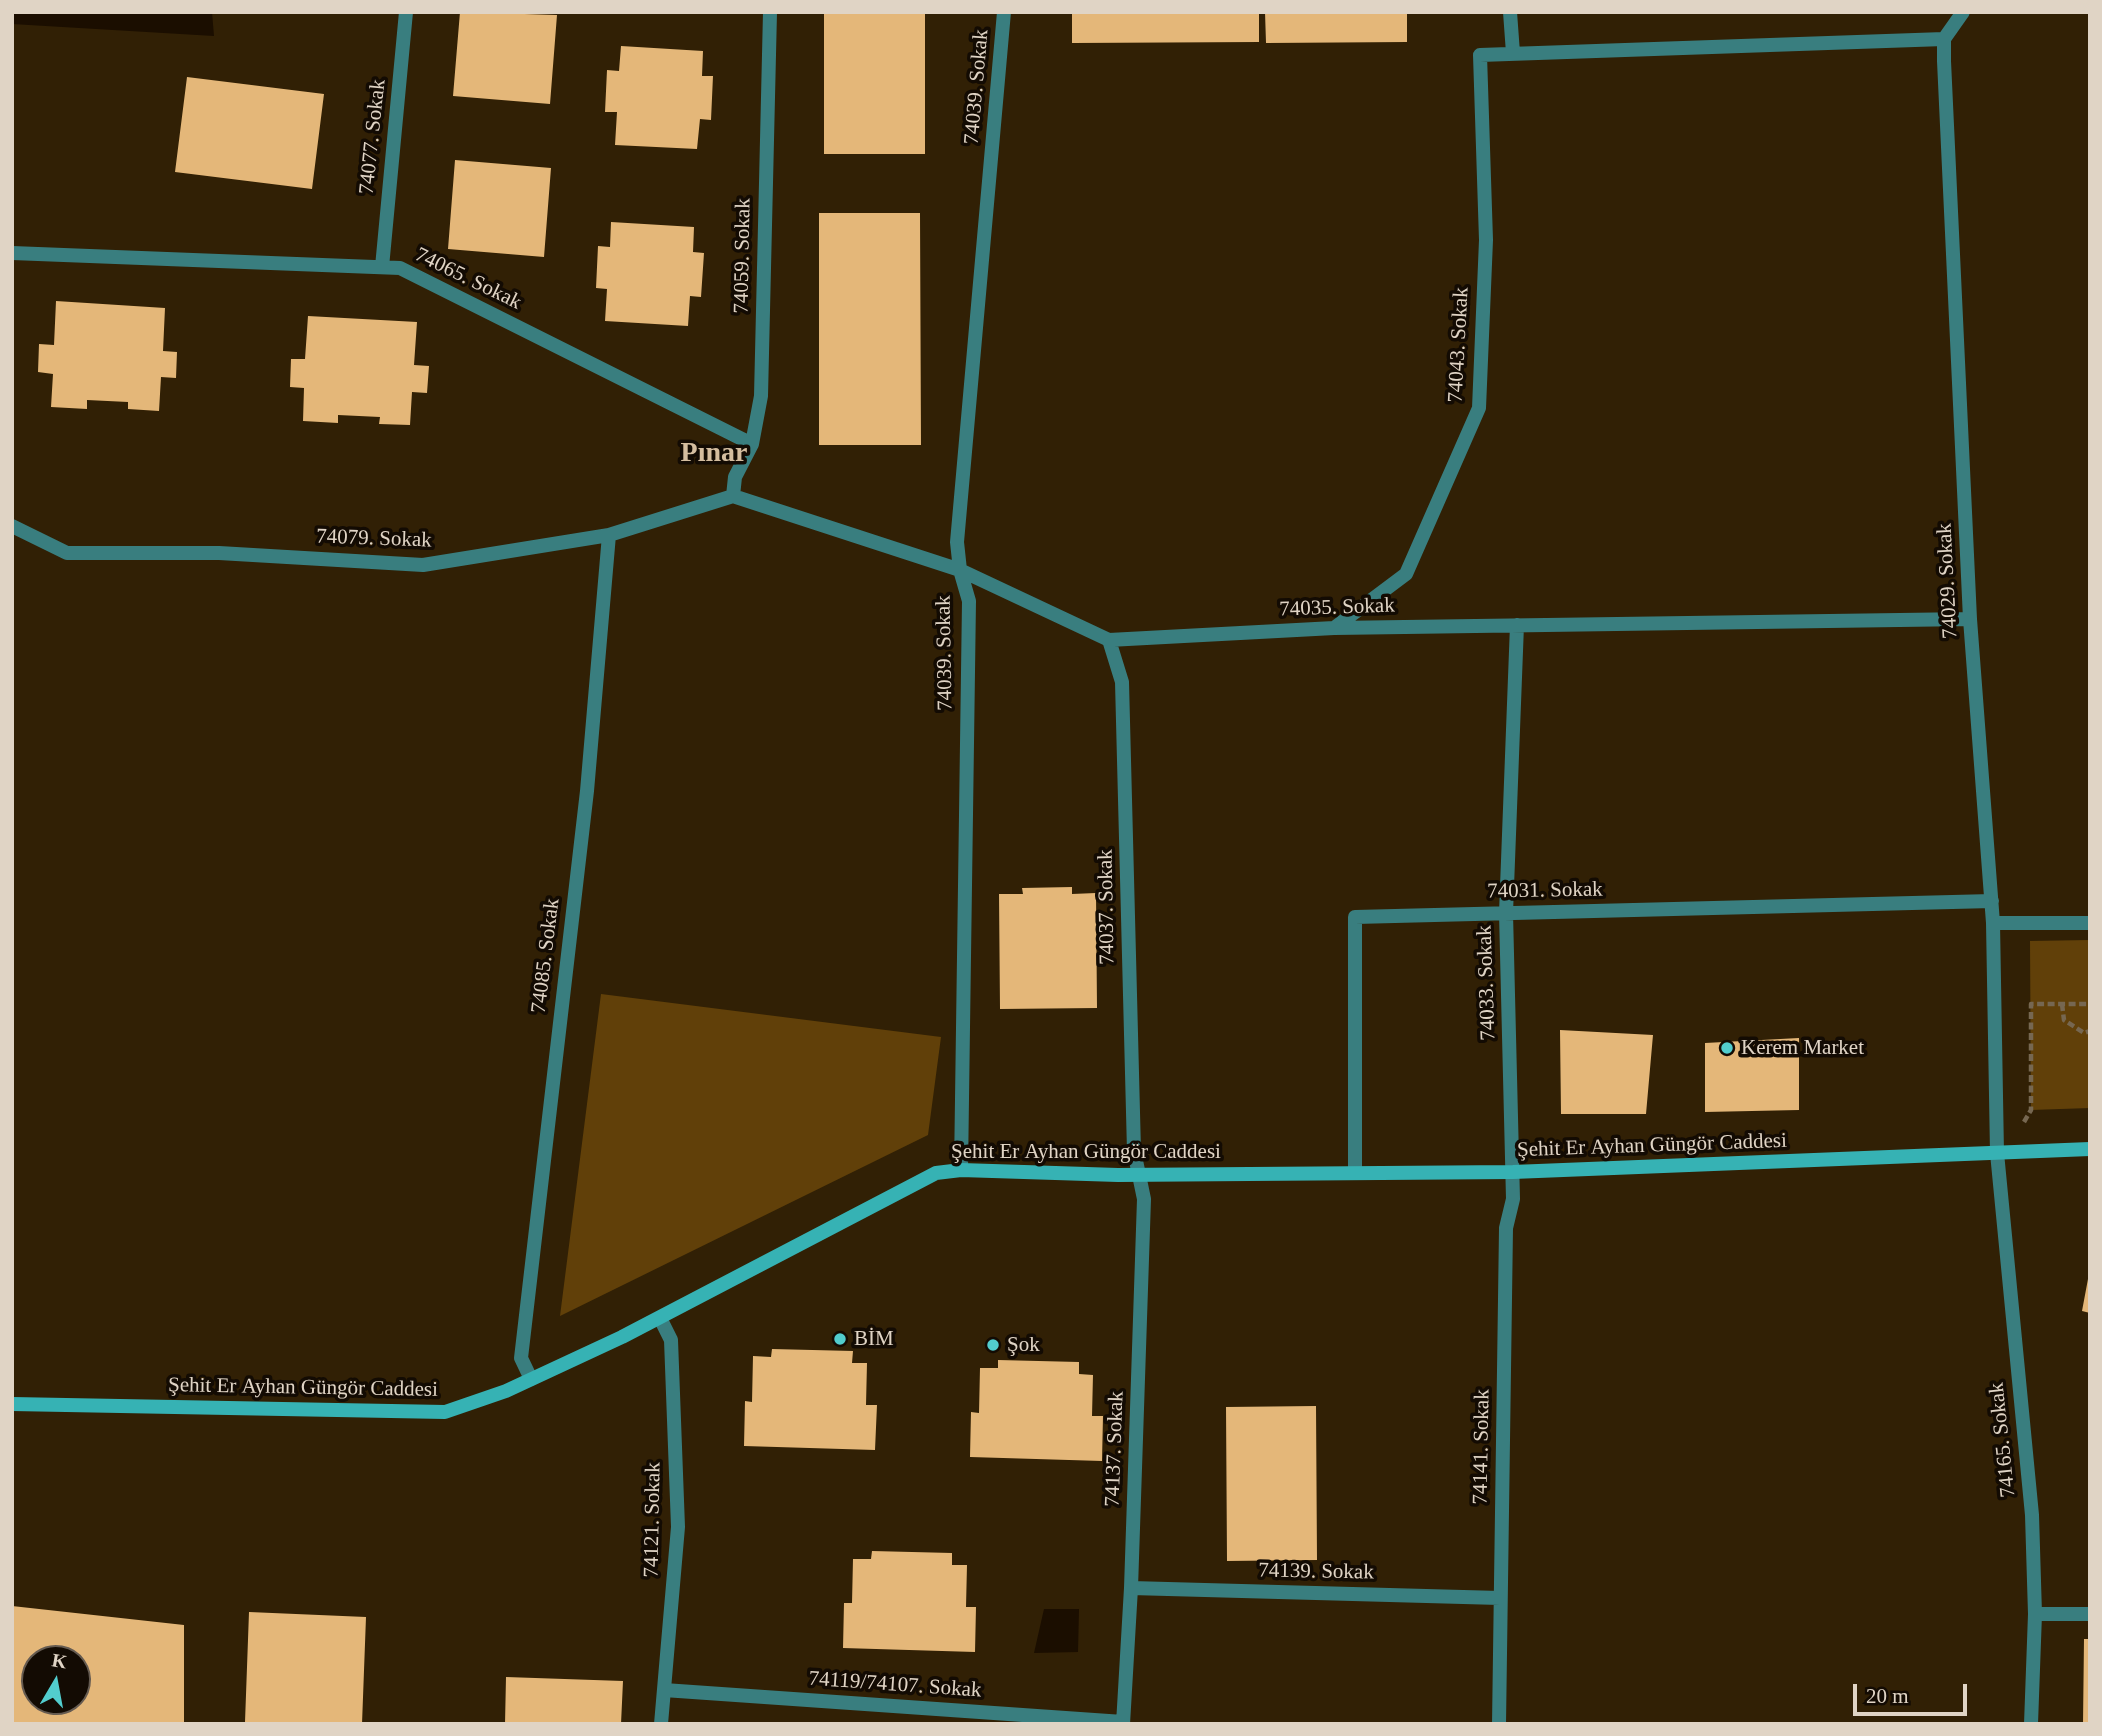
<!DOCTYPE html>
<meta charset="utf-8">
<style>
body{margin:0}
#map{position:relative;width:2102px;height:1736px;overflow:hidden;background:#312005;font-family:Georgia,serif}
canvas{display:block}
.frame{position:absolute;inset:0;border:14px solid #e0d4c5;pointer-events:none}
.north{position:absolute;left:21px;top:1645px;width:70px;height:70px;box-sizing:border-box;background:#130b03;border:2px solid #655b51;border-radius:50%;rotate:10deg;font-size:19px;font-weight:700;line-height:28px;text-align:center;color:#e0d4c5}
.north::after{content:'';display:block;margin:auto;width:24px;height:32px;background:#52cdce;clip-path:polygon(50% 0,100% 100%,50% 72%,0 100%)}
.scale{position:absolute;left:1853px;top:1684px;width:114px;height:32px;box-sizing:border-box;border:4px solid #e0d4c5;border-top:0;padding-left:9px;font-size:21px;line-height:24px;white-space:nowrap;color:#e0d4c5;-webkit-text-stroke:5px #130b03;paint-order:stroke}
</style>
<div id="map">
<canvas width="2102" height="1736"></canvas>
<div class="frame"></div>
<div class="north">K</div>
<div class="scale">20 m</div>
</div>
<script>
const ctx = document.querySelector('canvas').getContext('2d');
ctx.lineJoin = 'round';
function fillPath(path, color) {
  ctx.fillStyle = color;
  ctx.fill(path, 'evenodd');
}
function toPath(rows) {
  const path = new Path2D();
  for (const r of rows) {
    path.moveTo(r[0], r[1]);
    for (let i = 2; i < r.length; i += 2) path.lineTo(r[i], r[i + 1]);
  }
  return path;
}
function trace(path, color, width, dash) {
  ctx.strokeStyle = color;
  ctx.lineWidth = width;
  ctx.lineCap = dash ? 'butt' : 'round';
  ctx.setLineDash(dash || []);
  ctx.stroke(path);
}
function drawText(font, color, halo, rows, align = 'center') {
  ctx.font = font + ' Georgia,serif';
  ctx.lineWidth = 7;
  ctx.setLineDash([]);
  ctx.textBaseline = 'middle';
  ctx.strokeStyle = halo;
  ctx.fillStyle = color;
  for (const [text, x, y, turn = 0] of rows) {
    ctx.save();
    ctx.translate(x, y);
    ctx.rotate((+turn || 0) * Math.PI / 180);
    ctx.textAlign = isNaN(turn) ? turn : align;
    if (halo) ctx.strokeText(text, 0, 0);
    ctx.fillText(text, 0, 0);
    ctx.restore();
  }
}
fillPath(toPath([
 [2090,940,2090,1108,2031,1110,2030,941],
 [601,994,941,1037,928,1135,560,1316]
]), '#614009');
fillPath(toPath([
 [12,12,212,12,214,36,12,24],
 [1044,1609,1079,1609,1078,1652,1034,1653]
]), '#1b0e00');
fillPath(toPath([
 [460,12,557,15,550,104,453,96],
 [824,12,925,12,925,154,824,154],
 [1072,12,1259,12,1259,42,1072,43],
 [1265,12,1407,12,1407,42,1266,43],
 [621,46,703,51,702,76,713,76,711,120,700,119,697,149,615,145,617,112,605,112,607,70,619,71],
 [187,77,324,94,312,189,175,172],
 [455,160,551,168,544,257,448,249],
 [819,213,920,213,921,445,819,445],
 [611,222,694,227,693,252,704,253,701,297,690,296,688,326,605,321,607,289,596,288,598,246,610,247],
 [56,301,165,308,163,351,177,352,176,378,161,377,159,411,128,409,128,402,87,400,87,409,51,407,53,374,38,372,39,344,54,345],
 [308,316,417,322,414,365,429,366,427,393,412,392,410,425,379,424,380,417,338,415,338,423,303,421,304,388,290,387,291,359,305,359],
 [1072,887,1072,894,1096,893,1097,1008,1000,1009,999,894,1023,894,1022,888],
 [1560,1030,1653,1035,1646,1114,1561,1114],
 [1799,1038,1799,1110,1705,1112,1705,1043],
 [2088,1279,2090,1279,2090,1313,2082,1311],
 [772,1349,853,1351,852,1363,867,1363,866,1405,877,1405,875,1450,744,1446,745,1401,752,1402,753,1356,771,1357],
 [998,1360,1079,1362,1079,1374,1093,1375,1092,1416,1103,1416,1102,1461,970,1457,971,1412,979,1413,980,1368,998,1368],
 [1316,1406,1317,1560,1227,1561,1226,1407],
 [872,1551,952,1553,952,1565,967,1565,966,1607,976,1607,975,1652,843,1648,844,1603,852,1603,853,1559,871,1559],
 [12,1606,184,1625,184,1724,12,1722],
 [35,1659,77,1659,77,1701,35,1701],
 [249,1612,366,1617,362,1724,245,1722],
 [2084,1639,2090,1639,2090,1724,2083,1724],
 [506,1677,623,1681,621,1724,505,1724]
]), '#e4b779');
trace(toPath([
 [2062,1004,2064,1020,2084,1033,2090,1031],
 [2024,1122,2031,1110,2031,1004,2090,1004]
]), '#766751', 4.5, [7, 3.5]);
trace(toPath([
 [1510,12,1513,53],
 [1963,12,1944,39,1944,61,1970,619,1993,923,1997,1153,2032,1515,2035,1614,2031,1724],
 [12,253,400,268,752,444],
 [382,267,406,12],
 [733,496,960,570,1109,640,1334,628,1970,619],
 [733,496,735,477,752,444,761,396,770,12],
 [12,526,67,553,219,553,423,565,609,535,733,496],
 [1334,628,1406,574,1479,408,1486,240,1480,55,1944,39],
 [1109,640,1122,682,1134,1151,1144,1199,1131,1588,1123,1724],
 [1993,923,2090,923],
 [961,1170,969,601,960,570,957,542,1004,12],
 [1355,1173,1355,917,1992,901],
 [660,1318,671,1340,678,1527,661,1724],
 [531,1379,521,1358,587,791,609,535],
 [1131,1588,1500,1598],
 [2035,1614,2090,1614],
 [664,1690,1123,1722],
 [1499,1724,1506,1228,1513,1199,1506,913,1517,625]
]), '#397e7f', 14);
trace(toPath([
 [12,1404,445,1412,506,1391,622,1337,936,1173,961,1170,1118,1175,1513,1172,2090,1149]
]), '#36b2b4', 14);
for (const [x, y, r, color] of [
 [1727,1048,7,"#52cdce"],
 [840,1339,7,"#52cdce"],
 [993,1345,7,"#52cdce"]
]) {
  const dot = new Path2D();
  dot.arc(x, y, r, 0, 2 * Math.PI);
  ctx.fillStyle = color;
  ctx.fill(dot);
  trace(dot, '#130b03', 2.5);
}
drawText('21px', '#e0d4c5', '#130b03', [
 ["74039. Sokak",977,87,-85],
 ["74077. Sokak",373,137,-84],
 ["74059. Sokak",743,256,-89],
 ["74065. Sokak",468,279,26],
 ["74043. Sokak",1459,345,-87],
 ["74079. Sokak",374,539,2],
 ["74029. Sokak",1948,581,-93],
 ["74035. Sokak",1337,608,-2],
 ["74039. Sokak",945,653,-91],
 ["74031. Sokak",1545,891,-1],
 ["74037. Sokak",1107,907,-91],
 ["74085. Sokak",546,956,-83],
 ["74033. Sokak",1487,983,-92],
 ["Şehit Er Ayhan Güngör Caddesi",1652,1146,-2],
 ["Şehit Er Ayhan Güngör Caddesi",1086,1152],
 ["Şehit Er Ayhan Güngör Caddesi",303,1388,1],
 ["74165. Sokak",2003,1440,-96],
 ["74141. Sokak",1482,1447,-89],
 ["74137. Sokak",1115,1449,-88],
 ["74121. Sokak",653,1520,-89],
 ["74139. Sokak",1316,1572,1],
 ["74119/74107. Sokak",895,1685,4]
]);
drawText('21px', '#e0d4c5', '#130b03', [
 ["Kerem Market",1741,1048],
 ["BİM",854,1339],
 ["Şok",1007,1345]
], 'left');
drawText('bold 28px', '#d4bd9f', '#130b03', [
 ["Pınar",714,454]
]);
</script>
